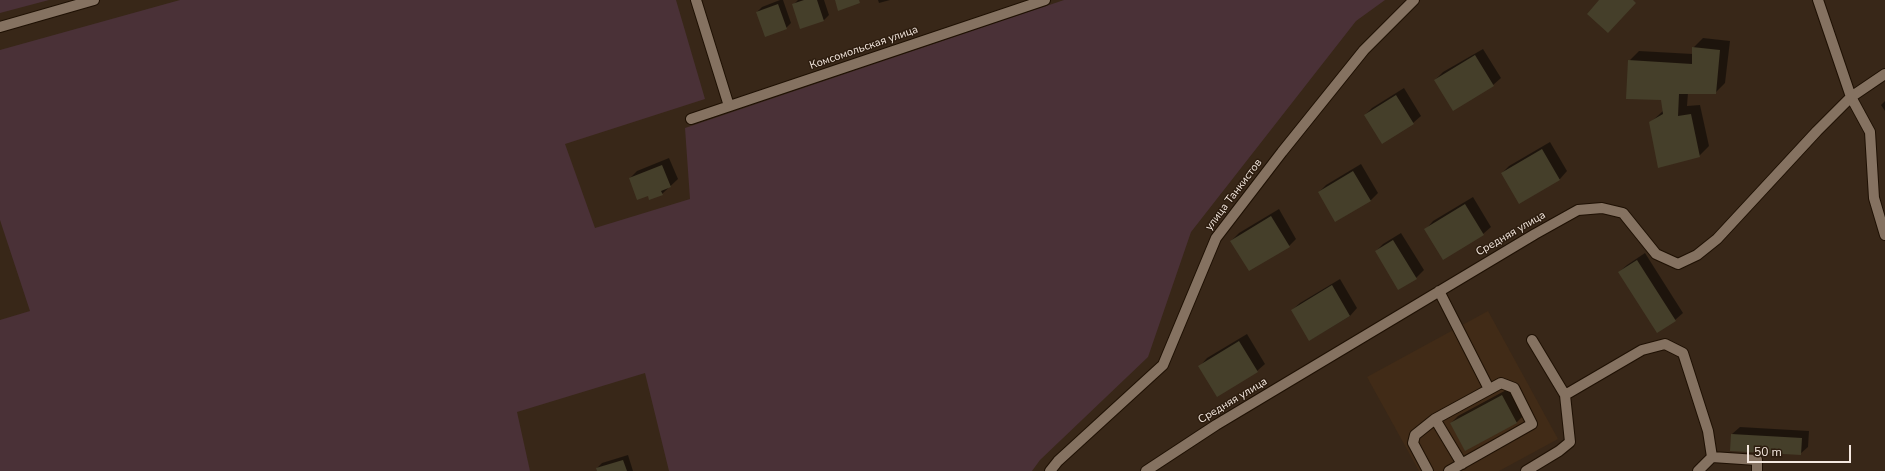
<!DOCTYPE html>
<meta charset="utf-8">
<style>
body{margin:0}
#map{position:relative;width:1885px;height:471px;overflow:hidden;background:#382718;font-family:"Nunito Sans",sans-serif}
canvas{display:block}
.scale{position:absolute;left:1747px;top:445px;width:104px;height:18px;box-sizing:border-box;border:2px solid #f5e9e0;border-top:0;padding-left:5px;font-size:12px;line-height:14px;white-space:nowrap;color:#f5e9e0;-webkit-text-stroke:3px #2d1d0f;paint-order:stroke}
</style>
<div id="map">
<canvas width="1885" height="471"></canvas>
<div class="scale">50 m</div>
</div>
<script>
const ctx = document.querySelector('canvas').getContext('2d');
ctx.lineJoin = 'round';
function fillPath(path, color) {
  ctx.fillStyle = color;
  ctx.fill(path, 'evenodd');
}
function toPath(rows) {
  const path = new Path2D();
  for (const r of rows) {
    path.moveTo(r[0], r[1]);
    for (let i = 2; i < r.length; i += 2) path.lineTo(r[i], r[i + 1]);
  }
  return path;
}
function trace(path, color, width, dash) {
  ctx.strokeStyle = color;
  ctx.lineWidth = width;
  ctx.lineCap = dash ? 'butt' : 'round';
  ctx.setLineDash(dash || []);
  ctx.stroke(path);
}
function drawText(font, color, halo, rows, align = 'center') {
  ctx.font = font + ' "Nunito Sans",sans-serif';
  ctx.lineWidth = 3;
  ctx.setLineDash([]);
  ctx.textBaseline = 'middle';
  ctx.strokeStyle = halo;
  ctx.fillStyle = color;
  for (const [text, x, y, turn = 0] of rows) {
    ctx.save();
    ctx.translate(x, y);
    ctx.rotate((+turn || 0) * Math.PI / 180);
    ctx.textAlign = isNaN(turn) ? turn : align;
    if (halo) ctx.strokeText(text, 0, 0);
    ctx.fillText(text, 0, 0);
    ctx.restore();
  }
}
fillPath(toPath([
 [1488,311,1558,439,1499,471,1419,471,1367,377]
]), '#412b17');
fillPath(toPath([
 [0,0,49,0,0,13],
 [180,0,676,0,705,99,565,144,595,228,690,199,685,128,1064,0,1385,0,1356,21,1191,232,1148,357,1040,460,1032,471,669,471,645,373,517,412,530,471,0,471,0,320,30,311,0,220,0,50]
]), '#4a3137');
fillPath(toPath([
 [780,0,783,0,791,23,786,28,757,12,762,7],
 [798,0,824,0,829,15,824,20,801,28,793,5],
 [878,0,890,0,879,3],
 [1703,38,1730,41,1725,83,1715,93,1688,93,1687,106,1700,105,1709,146,1699,156,1651,122,1663,111,1662,99,1629,61,1639,51,1693,54,1693,48],
 [1483,49,1501,78,1493,85,1435,80,1443,72],
 [1404,88,1421,116,1413,123,1365,115,1372,108],
 [1885,101,1885,111,1881,105],
 [1550,142,1567,171,1560,179,1520,203,1502,173,1509,166],
 [669,158,678,179,662,194,630,178,637,171],
 [1361,164,1378,193,1371,200,1336,221,1319,192,1326,185],
 [1473,197,1491,227,1483,234,1426,229,1433,221],
 [1279,209,1296,239,1289,246,1231,241,1239,233],
 [1401,233,1424,270,1416,278,1376,251,1383,244],
 [1645,253,1683,313,1675,320,1619,272,1627,265],
 [1340,279,1357,308,1350,316,1310,340,1292,310,1300,303],
 [1247,334,1265,364,1257,371,1200,366,1207,358],
 [1510,388,1524,415,1517,422,1465,450,1451,423,1458,416],
 [1740,427,1809,431,1808,447,1800,454,1732,434],
 [628,455,633,471,598,471,597,468,602,463]
]), '#0007');
fillPath(toPath([
 [804,0,817,0,824,21,800,29,792,4],
 [835,0,859,0,860,3,838,11],
 [1599,0,1633,0,1636,3,1608,33,1587,14],
 [778,4,787,29,765,37,756,12],
 [1692,47,1720,50,1716,94,1679,94,1678,116,1691,114,1700,157,1658,168,1649,122,1663,114,1661,100,1626,99,1628,60,1692,64],
 [1475,55,1494,86,1453,111,1434,80],
 [1396,95,1414,124,1382,144,1364,115],
 [1542,149,1560,180,1519,204,1501,173],
 [662,165,671,187,661,191,663,195,649,200,648,196,637,200,629,178],
 [1353,171,1371,201,1335,222,1318,192],
 [1465,204,1484,235,1443,260,1424,229],
 [1271,216,1290,247,1249,271,1230,241],
 [1393,240,1417,279,1398,290,1375,251],
 [1637,260,1676,321,1657,333,1618,272],
 [1332,285,1350,316,1309,341,1291,310],
 [1239,341,1258,372,1217,397,1198,366],
 [1502,395,1517,423,1465,451,1450,423],
 [1731,434,1802,438,1801,455,1730,451],
 [623,460,627,471,597,471,596,468]
]), '#453f2a');
const minor = toPath([
 [696,0,729,106],
 [1818,0,1851,97,1870,132,1874,198,1885,235],
 [0,27,94,0],
 [691,119,1045,0],
 [1439,291,1489,389],
 [1532,340,1565,395],
 [1435,419,1462,464],
 [1050,471,1058,461,1163,365,1216,238,1282,152,1364,50,1414,0],
 [1146,471,1216,425,1535,234,1578,210,1602,208,1623,213,1656,254,1678,264,1697,255,1717,239,1817,131,1851,97,1885,74],
 [1428,471,1413,443,1415,435,1435,419,1501,383,1514,388,1532,424,1449,471],
 [1526,471,1559,451,1570,442,1565,395,1642,350,1665,344,1683,353,1708,431,1712,457],
 [1698,471,1712,457,1757,460,1757,471]
]);
trace(minor, '#1e1003', 12);
trace(minor, '#857261', 10);
drawText('11px', '#f5e9e0', '#2d1d0f', [
 ["Комсомольская улица",864,48,-19],
 ["улица Танкистов",1234,195,-53],
 ["Средняя улица",1511,234,-30],
 ["Средняя улица",1233,401,-31]
]);
</script>
